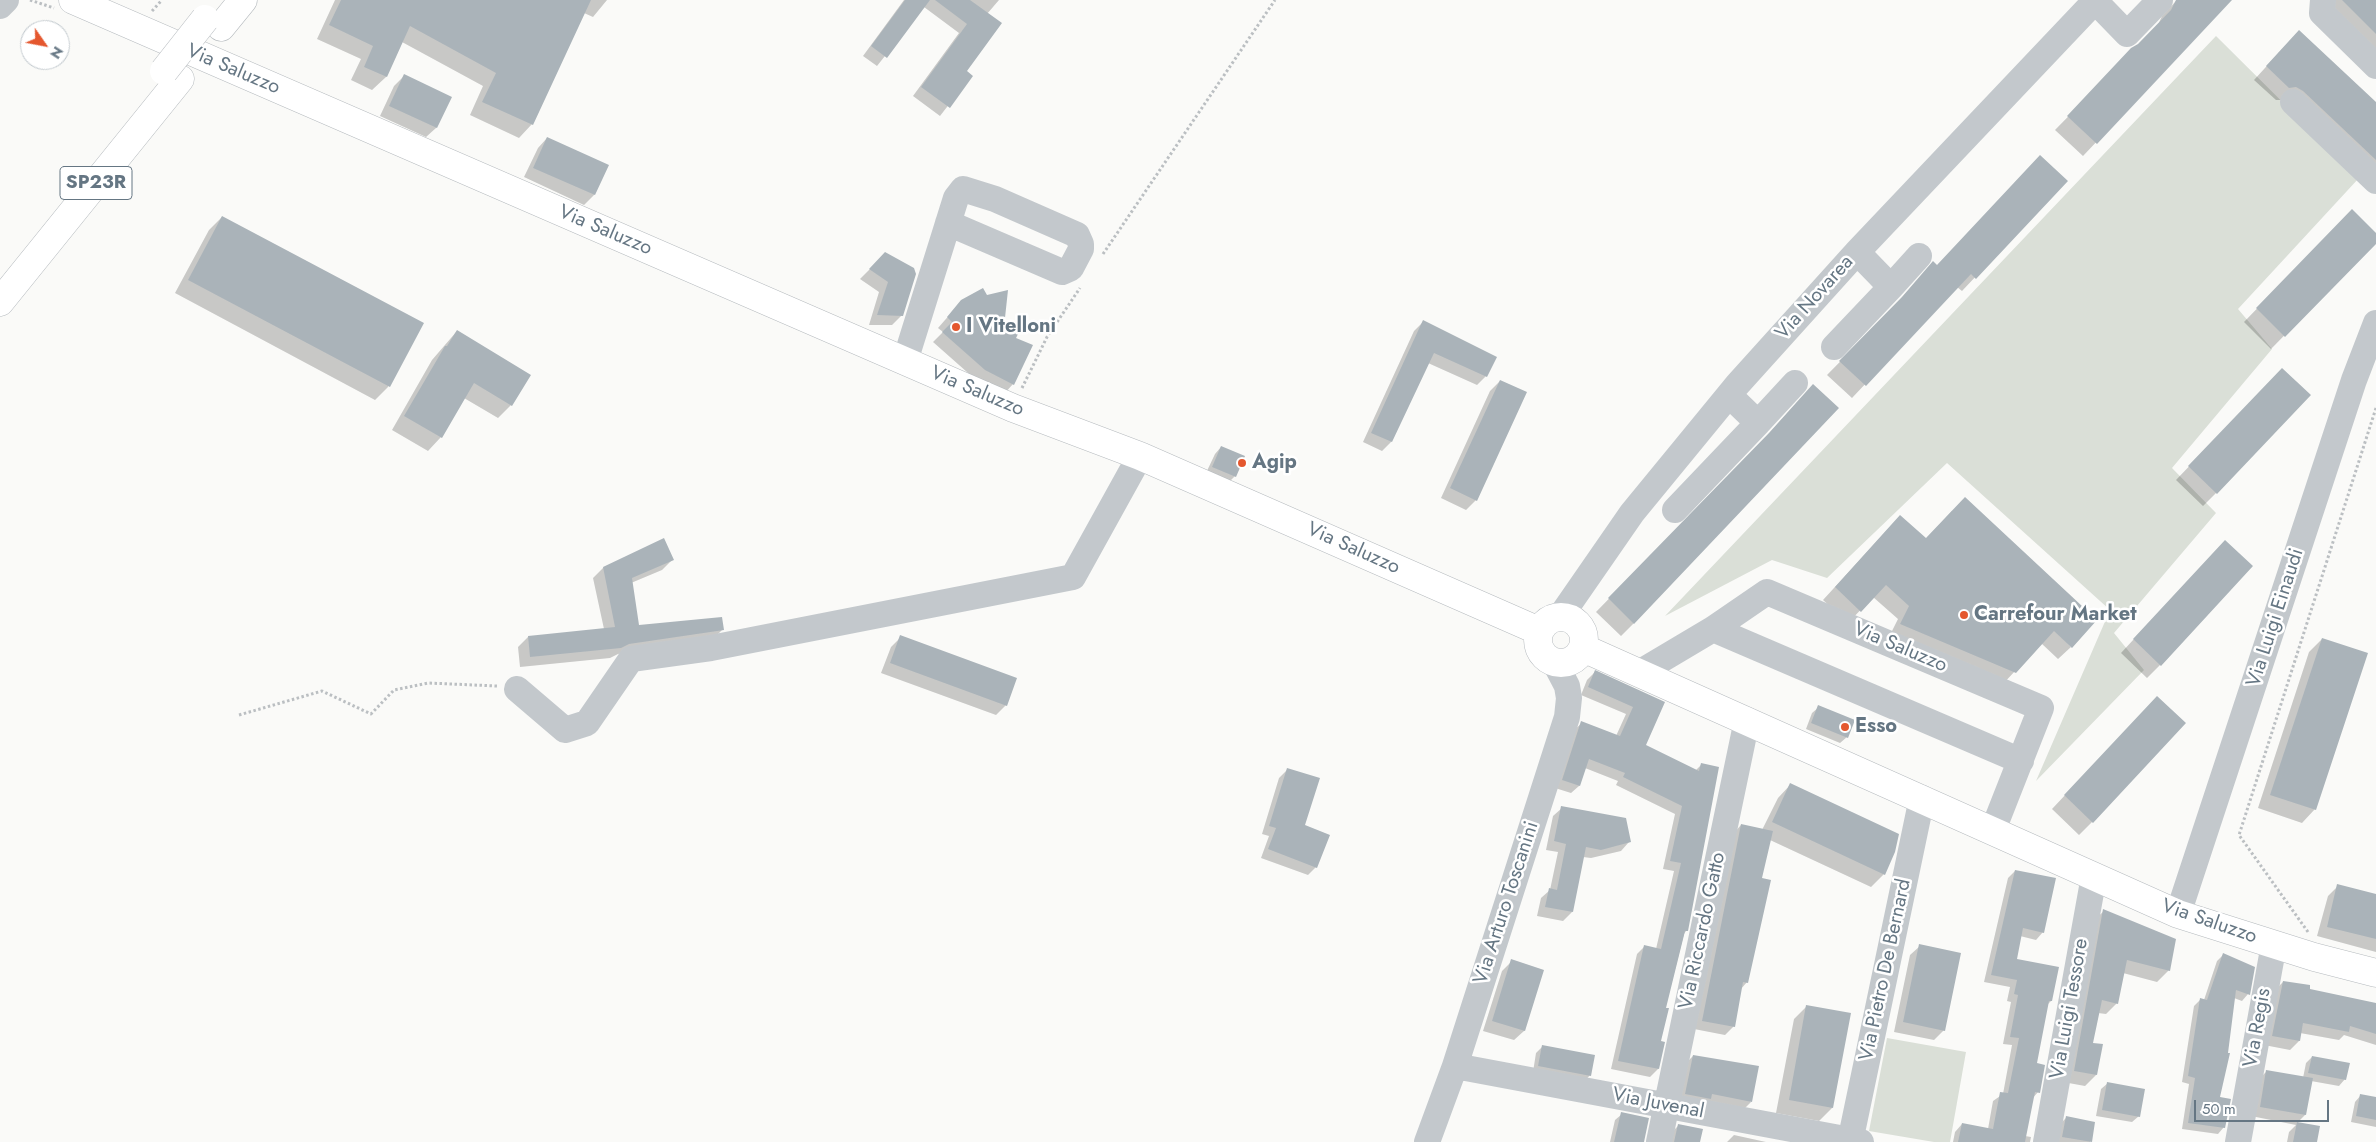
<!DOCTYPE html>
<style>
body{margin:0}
#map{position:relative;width:2376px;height:1142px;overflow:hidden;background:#fafaf8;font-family:Jost,sans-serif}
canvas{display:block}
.north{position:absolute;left:20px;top:20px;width:50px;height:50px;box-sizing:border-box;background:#fff;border:1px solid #c1c8cd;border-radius:50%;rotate:123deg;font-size:14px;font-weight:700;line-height:20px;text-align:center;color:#657683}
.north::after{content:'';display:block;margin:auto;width:18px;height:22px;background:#e4572e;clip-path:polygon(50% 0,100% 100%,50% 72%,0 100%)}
.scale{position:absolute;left:2194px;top:1100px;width:135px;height:22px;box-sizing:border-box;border:2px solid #657683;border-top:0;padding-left:6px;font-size:15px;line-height:18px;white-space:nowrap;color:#657683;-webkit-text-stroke:4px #fff;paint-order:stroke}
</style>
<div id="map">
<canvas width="2376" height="1142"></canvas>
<div class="north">N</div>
<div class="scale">50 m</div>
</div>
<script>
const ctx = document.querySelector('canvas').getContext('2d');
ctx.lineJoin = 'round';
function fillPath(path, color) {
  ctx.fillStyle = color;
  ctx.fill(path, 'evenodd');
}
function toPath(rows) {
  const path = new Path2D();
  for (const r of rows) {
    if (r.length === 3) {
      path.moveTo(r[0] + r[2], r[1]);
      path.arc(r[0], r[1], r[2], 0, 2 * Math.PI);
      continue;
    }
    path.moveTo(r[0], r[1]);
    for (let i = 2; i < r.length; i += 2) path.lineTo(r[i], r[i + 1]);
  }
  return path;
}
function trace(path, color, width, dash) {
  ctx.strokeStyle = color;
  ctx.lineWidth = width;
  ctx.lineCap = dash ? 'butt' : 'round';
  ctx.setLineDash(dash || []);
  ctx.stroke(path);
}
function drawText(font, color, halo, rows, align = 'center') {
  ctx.font = font + ' Jost,sans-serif';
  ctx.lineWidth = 5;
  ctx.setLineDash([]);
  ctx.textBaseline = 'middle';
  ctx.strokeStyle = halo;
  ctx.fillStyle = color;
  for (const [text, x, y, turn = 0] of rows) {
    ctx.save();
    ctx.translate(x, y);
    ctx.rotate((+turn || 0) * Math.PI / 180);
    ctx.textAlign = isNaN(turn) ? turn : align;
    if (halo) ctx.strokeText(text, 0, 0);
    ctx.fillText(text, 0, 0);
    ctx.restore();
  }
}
fillPath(toPath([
 [2216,36,2359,178,2238,309,2272,349,2172,468,2216,513,2114,633,2144,670,2036,781,2110,610,1947,463,1827,578,1772,560,1665,616],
 [1887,1038,1966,1052,1950,1142,1934,1142,1869,1131]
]), '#dadfd7');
fillPath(toPath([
 [335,0,607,0,593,17,584,13,532,124,519,138,470,115,483,86,402,42,386,77,372,90,351,80,361,59,317,39],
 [904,0,999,0,987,14,965,71,971,76,940,116,913,96,959,33,924,7,877,66,863,56],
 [2177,0,2231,0,2083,156,2055,130,2158,25,2162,16],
 [2326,0,2376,0,2376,59],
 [2286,45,2376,103,2376,178,2282,100,2276,100,2254,80],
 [404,76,450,97,436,128,426,137,380,116,394,86],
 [547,138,607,165,594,195,584,205,524,177,538,148],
 [2066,181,1962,291,1957,287,1852,398,1827,375,1889,312,1933,263,1936,266],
 [222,217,422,323,388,387,375,400,175,293,209,230],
 [2339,224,2376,235,2376,242,2271,349,2244,322],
 [885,254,902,315,892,325,869,325,879,292,860,279],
 [952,312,1003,328,1014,339,1013,384,1004,394,976,380,933,342,943,332,938,328],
 [1423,322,1486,376,1477,385,1428,363,1391,442,1382,451,1363,442,1414,331],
 [457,331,511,405,498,418,464,398,441,437,428,451,392,430,432,360],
 [1500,381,1476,500,1466,510,1441,498,1490,391],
 [2269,383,2216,493,2203,506,2176,480],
 [1813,385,1634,623,1621,636,1596,612,1756,448],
 [1221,447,1243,457,1235,476,1228,483,1206,473,1215,454],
 [1952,511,2071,647,2058,659,2041,643,2003,684,1889,637,1898,619,1873,597,1848,623,1823,600,1888,529,1925,540],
 [2212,555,2160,665,2147,678,2121,653],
 [672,560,662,570,631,583,638,626,722,630,712,640,618,654,610,658,520,667,518,647,528,637,604,629,593,578,603,568],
 [901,637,1006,705,996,715,881,673,891,647],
 [2322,639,2315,809,2302,823,2258,808,2309,652],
 [1595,672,1663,702,1645,746,1695,771,1701,765,1686,931,1684,934,1665,1009,1660,1042,1663,1043,1658,1069,1650,1077,1611,1069,1637,954,1645,946,1656,949,1674,871,1663,869,1675,814,1616,785,1618,781,1585,768,1579,786,1571,793,1555,788,1574,730,1582,723,1616,736,1626,714,1581,695,1587,680],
 [1819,707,1847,737,1840,743,1806,729,1812,713],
 [2144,711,2092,822,2079,835,2052,809],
 [1288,769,1316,867,1308,875,1261,858,1269,836,1262,834,1279,778],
 [1791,784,1884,874,1871,887,1770,840,1761,879,1747,982,1741,989,1734,1026,1725,1035,1694,1029,1733,834,1741,825,1762,830,1778,798],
 [1562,808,1629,842,1621,851,1591,858,1583,857,1572,912,1563,921,1537,916,1541,898,1550,890,1558,852,1546,850,1553,816],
 [2015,871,2043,932,2036,940,2020,936,2016,960,2051,1001,2047,1005,2035,1064,2038,1092,2032,1099,2025,1136,2031,1137,2030,1142,1953,1142,1955,1132,1962,1124,1988,1129,1993,1101,2003,1094,2012,1045,2003,1044,2011,1002,2007,1001,2010,987,1984,982,2008,878],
 [2338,886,2376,896,2376,952,2317,936,2328,896],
 [2104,911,2169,970,2157,982,2123,973,2117,1003,2106,1014,2098,1013,2092,1044,2096,1075,2085,1086,2063,1082,2092,922],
 [1920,946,1944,1030,1934,1040,1894,1032,1910,955],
 [2223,955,2248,994,2242,1001,2234,998,2218,1098,2224,1127,2218,1134,2182,1129,2189,1084,2182,1082,2194,1006,2200,1000,2204,1000,2217,961],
 [1512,961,1543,971,1524,1031,1514,1040,1483,1031,1502,971],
 [2283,982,2308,990,2376,1004,2376,1045,2344,1035,2339,1040,2300,1033,2299,1041,2290,1050,2264,1045,2274,991],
 [1807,1006,1850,1014,1832,1108,1819,1121,1776,1113,1794,1019],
 [1543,1046,1590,1075,1584,1082,1533,1072,1536,1053],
 [1693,1056,1751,1102,1745,1108,1679,1100,1687,1062],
 [2312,1057,2345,1079,2339,1086,2311,1081,2305,1115,2297,1123,2318,1127,2315,1142,2287,1142,2289,1132,2296,1125,2251,1116,2257,1081,2267,1071,2303,1078,2306,1063],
 [2108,1083,2139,1116,2132,1122,2096,1116,2101,1089],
 [2361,1095,2376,1098,2376,1127,2351,1122,2355,1102],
 [1622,1114,1643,1142,1610,1142,1615,1120],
 [2066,1118,2094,1123,2090,1142,2057,1142,2060,1124],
 [1678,1126,1699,1142,1670,1142,1672,1132],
 [1734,1135,1766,1142,1727,1142]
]), '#0003');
fillPath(toPath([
 [341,0,591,0,533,125,482,102,496,73,410,26,387,77,364,67,373,46,329,25],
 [905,0,930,0,887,58,871,46],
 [935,0,970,0,1002,23,967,71,973,76,950,108,921,87,967,24],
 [2176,0,2232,0,2097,144,2067,116,2131,48,2138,44,2171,10],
 [2342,0,2376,0,2376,34],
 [2299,30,2376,102,2376,160,2303,91,2296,87,2289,88,2266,66],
 [404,74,452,97,437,128,389,106],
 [547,137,609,165,595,195,533,168],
 [2040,155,2068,181,1976,279,1971,274,1866,386,1839,361,1902,297,1933,261,1937,265],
 [2352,209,2376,233,2376,244,2285,337,2256,308],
 [222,216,424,323,390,387,188,280],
 [885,252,914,268,916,274,903,316,877,315,888,282,869,269],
 [983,288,987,295,1008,290,1004,327,1019,332,1016,338,1033,345,1014,385,985,370,942,332,952,322,947,317,961,300],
 [1423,320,1497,357,1487,377,1434,353,1392,442,1371,433],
 [457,330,531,375,512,406,474,383,442,438,404,416,445,346,447,346],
 [2282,368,2311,395,2217,494,2188,466],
 [1500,380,1527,392,1477,501,1450,488],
 [1813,384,1839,408,1634,624,1608,598,1769,433],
 [1221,446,1245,456,1236,477,1212,467],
 [1965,497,2097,620,2072,648,2054,631,2016,673,1900,624,1909,606,1886,585,1861,612,1835,587,1900,515,1926,538],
 [664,538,674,560,632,578,639,625,722,617,724,630,629,644,621,648,530,657,528,636,615,627,603,567],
 [2225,540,2253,566,2161,666,2133,639],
 [900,635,1017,678,1007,706,890,663],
 [2322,638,2368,653,2316,810,2270,795],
 [1595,670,1665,702,1646,745,1699,771,1701,763,1719,767,1688,931,1685,931,1666,1008,1669,1008,1661,1041,1665,1042,1659,1069,1618,1061,1644,945,1661,949,1681,863,1670,861,1682,806,1623,777,1625,773,1589,759,1580,786,1562,780,1581,721,1620,736,1633,707,1588,687],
 [2157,696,2186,723,2093,823,2064,795],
 [1818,705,1855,720,1848,738,1811,723],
 [1287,768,1320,778,1305,825,1330,835,1317,868,1268,849,1276,828,1269,826],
 [1790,783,1899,834,1895,852,1885,875,1772,822],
 [1561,806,1626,818,1631,842,1601,850,1586,847,1573,912,1545,907,1549,888,1557,890,1566,844,1554,841],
 [1741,824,1773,831,1762,878,1771,880,1748,983,1743,982,1735,1027,1702,1021],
 [2015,870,2056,878,2044,933,2023,928,2017,959,2059,967,2052,1001,2049,1001,2037,1063,2045,1065,2040,1093,2035,1092,2025,1142,1958,1142,1962,1123,1993,1129,2000,1092,2008,1093,2019,1038,2010,1037,2018,995,2014,994,2017,980,1991,975],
 [2337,884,2376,894,2376,939,2327,927],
 [2103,909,2176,939,2170,971,2127,960,2118,1004,2102,1000,2093,1043,2103,1044,2097,1075,2074,1071],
 [1919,944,1961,953,1945,1031,1903,1022],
 [2223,953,2255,967,2250,995,2236,990,2228,1053,2230,1053,2220,1097,2231,1099,2225,1128,2188,1123,2195,1078,2188,1076,2200,998,2207,1000],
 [1511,959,1544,970,1525,1031,1492,1021],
 [2283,981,2310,985,2310,989,2376,1003,2376,1034,2350,1026,2349,1032,2303,1023,2300,1041,2272,1036],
 [1806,1005,1851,1013,1833,1108,1789,1100],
 [1542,1045,1595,1055,1591,1076,1538,1066],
 [1693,1055,1759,1066,1752,1102,1712,1094,1711,1099,1685,1094],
 [2312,1056,2350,1063,2346,1080,2308,1073],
 [2266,1070,2313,1078,2306,1115,2260,1107],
 [2107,1082,2145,1089,2140,1117,2102,1110],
 [2360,1094,2376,1097,2376,1120,2356,1116],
 [1621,1112,1649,1118,1644,1142,1614,1142],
 [2066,1116,2095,1122,2092,1142,2062,1137],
 [2297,1122,2320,1126,2317,1142,2293,1142],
 [1678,1124,1703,1129,1700,1142,1674,1142]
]), '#aab3b9');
const major = toPath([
 [73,0,1013,408,1140,456,1539,631],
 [1561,640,23],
 [1583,648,2178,914,2314,957,2376,973]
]);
const highway = toPath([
 [221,27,243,0],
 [0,302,180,79]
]);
trace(major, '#b5babe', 29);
trace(highway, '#b4b9bd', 29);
trace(toPath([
 [30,0,54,8],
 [152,11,162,0],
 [1103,254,1275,0],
 [1022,388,1047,337,1080,288],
 [239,715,322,691,371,714,394,690,428,683,497,686],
 [2308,932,2239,835,2376,408]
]), '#bbbfc2', 3, [2.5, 2.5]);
trace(toPath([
 [2323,0,2322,13,2376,66],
 [2095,1,2127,34,2160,0],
 [0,6,6,0],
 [2293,102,2376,181],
 [1891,287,1919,256],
 [1834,347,1891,287,1857,252],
 [905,361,956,198,963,189,995,199,1077,235,1081,244,1081,249,1071,268,1062,272,948,223],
 [1729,395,1758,423,1795,383],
 [1675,510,1758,423],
 [1560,617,1632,513,1737,385,1857,252,2096,0],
 [1713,629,2021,761],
 [1639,673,1713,629,1767,592,2041,708,1993,830],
 [517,689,565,730,587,723,631,659,711,648,1073,577,1140,456],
 [2178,914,2354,380,2376,323],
 [1455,1066,1861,1142],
 [1427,1142,1455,1066,1567,717,1569,698,1567,686,1555,663],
 [1659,1142,1747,720],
 [1850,1142,1922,798],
 [2046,1142,2094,876],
 [2238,1142,2274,944]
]), '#c3c8cc', 26);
trace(major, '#fff', 28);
trace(highway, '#fff', 28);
const highwayBridge = toPath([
 [164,71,205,19]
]);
trace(highwayBridge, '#b4b9bd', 29, []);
trace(highwayBridge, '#fff', 28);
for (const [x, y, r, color] of [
 [956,327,5,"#e4572e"],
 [1242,463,5,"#e4572e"],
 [1964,615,5,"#e4572e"],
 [1845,727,5,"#e4572e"]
]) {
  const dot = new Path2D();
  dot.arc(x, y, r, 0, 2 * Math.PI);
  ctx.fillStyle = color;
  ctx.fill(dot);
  trace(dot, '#fff', 2);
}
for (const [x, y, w] of [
 [96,183,72]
]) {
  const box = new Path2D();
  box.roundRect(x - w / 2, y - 16.5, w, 33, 4);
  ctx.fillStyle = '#fff';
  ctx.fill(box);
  trace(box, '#657683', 1);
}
drawText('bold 19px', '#657683', null, [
 ["SP23R",96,183]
]);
drawText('20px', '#657683', '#fff', [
 ["Via Saluzzo",233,70,23],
 ["Via Saluzzo",605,231,23],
 ["Via Novarea",1815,298,-48],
 ["Via Saluzzo",977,392,23],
 ["Via Saluzzo",1353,549,24],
 ["Via Luigi Einaudi",2276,618,-72],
 ["Via Saluzzo",1900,648,23],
 ["Via Arturo Toscanini",1507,903,-72],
 ["Via Saluzzo",2209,922,19],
 ["Via Riccardo Gatto",1703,931,-78],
 ["Via Pietro De Bernard",1886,970,-78],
 ["Via Luigi Tessore",2070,1009,-80],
 ["Via Regis",2258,1028,-80],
 ["Via Juvenal",1658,1104,11]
]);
drawText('bold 20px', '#657683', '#fff', [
 ["I Vitelloni",966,327],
 ["Agip",1252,463],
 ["Carrefour Market",1974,615],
 ["Esso",1855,727]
], 'left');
</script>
